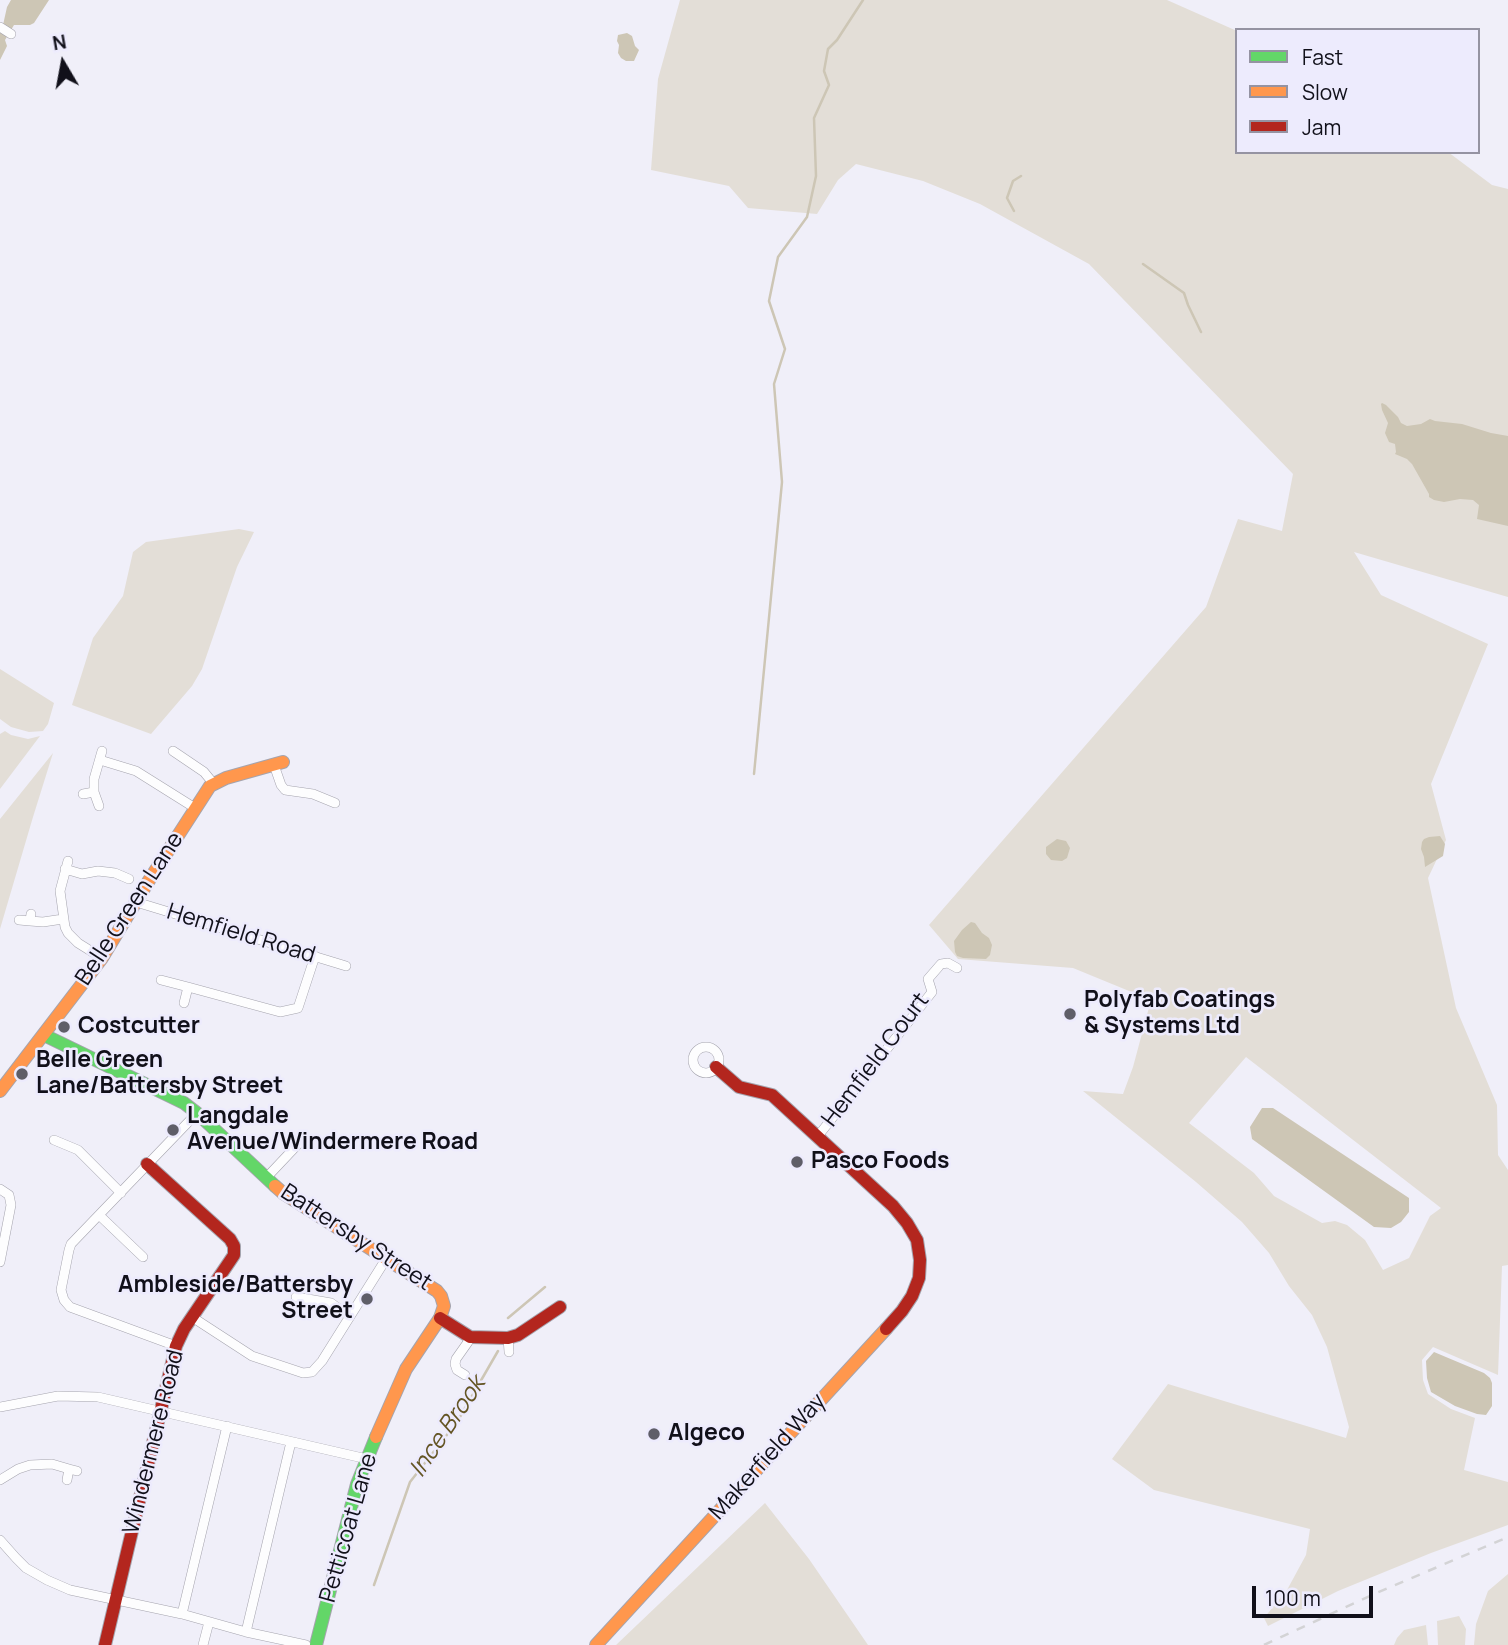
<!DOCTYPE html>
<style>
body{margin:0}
#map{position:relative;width:1508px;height:1645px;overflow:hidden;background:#f0eff9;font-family:Manrope,sans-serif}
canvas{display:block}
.legend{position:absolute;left:1235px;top:28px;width:245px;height:126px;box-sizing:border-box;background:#edebfd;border:2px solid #9593a2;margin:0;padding:9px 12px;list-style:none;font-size:21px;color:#11101a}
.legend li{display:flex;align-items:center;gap:14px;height:35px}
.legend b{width:35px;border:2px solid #9593a2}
.north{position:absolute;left:28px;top:28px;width:70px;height:70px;-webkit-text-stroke:5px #edebfd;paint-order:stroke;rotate:350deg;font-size:19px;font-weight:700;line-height:28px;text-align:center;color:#11101a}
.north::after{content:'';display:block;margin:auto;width:24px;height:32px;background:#11101a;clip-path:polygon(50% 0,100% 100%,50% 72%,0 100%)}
.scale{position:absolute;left:1252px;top:1586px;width:121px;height:32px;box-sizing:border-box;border:4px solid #11101a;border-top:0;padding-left:9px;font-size:21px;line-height:24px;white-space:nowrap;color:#11101a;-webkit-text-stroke:5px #edebfd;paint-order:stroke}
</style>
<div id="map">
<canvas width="1508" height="1645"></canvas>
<ul class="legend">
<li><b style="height:9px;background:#63d668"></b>Fast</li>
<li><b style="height:9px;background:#ff974d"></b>Slow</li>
<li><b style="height:9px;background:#b3261e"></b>Jam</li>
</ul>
<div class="north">N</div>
<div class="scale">100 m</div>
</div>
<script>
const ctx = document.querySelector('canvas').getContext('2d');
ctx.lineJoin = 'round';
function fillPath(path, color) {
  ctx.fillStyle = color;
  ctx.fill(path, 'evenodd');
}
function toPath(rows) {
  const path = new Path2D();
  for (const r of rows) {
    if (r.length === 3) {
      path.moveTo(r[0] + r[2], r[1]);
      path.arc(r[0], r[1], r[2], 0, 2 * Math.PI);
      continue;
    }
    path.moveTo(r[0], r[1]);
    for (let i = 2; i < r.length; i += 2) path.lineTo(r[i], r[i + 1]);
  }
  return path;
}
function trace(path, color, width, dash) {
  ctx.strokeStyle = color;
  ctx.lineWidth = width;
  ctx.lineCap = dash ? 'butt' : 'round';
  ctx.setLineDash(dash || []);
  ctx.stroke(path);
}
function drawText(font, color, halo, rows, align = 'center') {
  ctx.font = font + ' Manrope,sans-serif';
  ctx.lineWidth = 5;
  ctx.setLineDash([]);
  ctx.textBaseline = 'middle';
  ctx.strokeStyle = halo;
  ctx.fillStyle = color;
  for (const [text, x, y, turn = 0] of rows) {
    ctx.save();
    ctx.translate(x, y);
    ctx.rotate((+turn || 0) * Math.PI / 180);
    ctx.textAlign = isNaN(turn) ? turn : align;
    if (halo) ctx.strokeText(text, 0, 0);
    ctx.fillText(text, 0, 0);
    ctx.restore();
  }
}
fillPath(toPath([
 [680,0,1167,0,1237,31,1237,152,1448,152,1492,185,1508,189,1508,597,1354,552,1381,595,1488,644,1431,784,1446,840,1428,878,1456,1008,1497,1105,1498,1155,1508,1170,1508,1265,1502,1266,1498,1375,1433,1347,1422,1360,1423,1380,1428,1394,1451,1409,1475,1418,1464,1470,1508,1482,1508,1525,1431,1553,1338,1591,1268,1626,1264,1618,1287,1590,1306,1555,1310,1529,1154,1490,1112,1459,1168,1384,1346,1438,1349,1427,1327,1347,1312,1315,1289,1286,1269,1253,1242,1222,1196,1182,1083,1091,1123,1094,1133,1067,1151,1000,1073,968,958,959,929,925,1206,607,1238,519,1282,531,1293,474,1089,264,980,204,923,181,856,164,838,180,817,214,748,208,729,186,651,170,658,79],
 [1246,1057,1441,1208,1430,1216,1409,1258,1383,1270,1365,1240,1347,1225,1335,1221,1322,1223,1274,1196,1254,1173,1189,1123],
 [239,529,254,532,237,567,202,669,192,686,151,734,72,705,93,638,123,596,133,552,146,542],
 [0,669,54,703,48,724,43,731,29,732,11,727,0,719],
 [5,731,11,735,28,739,40,736,0,789,0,734],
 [53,753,33,817,0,929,0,819],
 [765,1503,809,1559,868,1645,616,1645],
 [1508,1574,1508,1645,1474,1645,1476,1624,1488,1591],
 [1459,1616,1466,1629,1465,1645,1438,1645,1437,1621],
 [1426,1625,1428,1645,1394,1645,1397,1638,1404,1630]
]), '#e3ded7');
fillPath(toPath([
 [11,0,49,0,34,23,30,25,14,25,5,40,7,46,0,60,0,29,3,25,7,7],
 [627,33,632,36,635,46,639,50,634,61,626,61,621,58,618,53,619,45,617,41,618,35],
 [1382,403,1386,405,1398,417,1401,423,1407,426,1421,424,1430,419,1435,421,1462,424,1491,433,1508,436,1508,526,1477,519,1479,505,1473,500,1460,499,1444,502,1434,500,1429,497,1429,494,1412,464,1407,459,1395,454,1396,452,1395,444,1389,442,1385,433,1388,423,1382,410,1381,404],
 [1440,836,1445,844,1443,856,1425,867,1424,857,1421,849,1422,842,1424,839,1429,837],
 [1057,839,1066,841,1070,848,1067,858,1062,861,1051,860,1046,854,1046,847],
 [971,922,975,923,982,933,989,938,992,945,990,955,986,959,963,958,957,956,955,952,954,941,962,930],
 [1262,1108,1273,1108,1409,1198,1409,1212,1401,1222,1391,1228,1374,1227,1252,1139,1250,1127],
 [1434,1352,1484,1373,1490,1378,1492,1383,1492,1406,1486,1415,1477,1414,1455,1406,1431,1392,1427,1378,1426,1361]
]), '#cdc6b5');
trace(toPath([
 [1014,211,1007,198,1013,181,1021,176],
 [1143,264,1184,293,1188,305,1201,332],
 [754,774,782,482,774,384,785,349,769,301,778,257,807,217,816,176,814,118,829,85,824,71,828,49,837,40,863,0],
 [508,1318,545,1287],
 [374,1585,410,1482,457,1422,498,1351]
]), '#cdc6b5', 2.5);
const street = toPath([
 [0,27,11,34],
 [173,751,204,772,213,783],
 [100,760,136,771,195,808],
 [274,765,281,785,285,790,313,794,335,803],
 [94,792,94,779,102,751],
 [83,794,94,792,99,806],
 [68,861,60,891,65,927,68,933,78,943,102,958],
 [65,869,82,874,98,871,115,873,129,879],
 [136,902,346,966],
 [19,920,30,921,31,914],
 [30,921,43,922,63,919],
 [161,980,188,987,184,1003],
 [188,987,280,1012,298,1008,315,956],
 [706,1060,13],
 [818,1136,932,992,928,979,941,964,948,963,957,968],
 [54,1140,78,1150,121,1193],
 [267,1177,301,1141],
 [0,1189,9,1195,11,1205,0,1262],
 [99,1215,143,1257],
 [296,1297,331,1303,349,1316],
 [192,1317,252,1356,303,1373,312,1372,322,1361,386,1259],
 [508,1338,509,1352],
 [176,1346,70,1307,64,1300,61,1290,69,1250,71,1244,197,1113],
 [465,1375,457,1370,455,1364,456,1359,468,1342,468,1336],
 [0,1407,58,1396,98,1397,367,1459],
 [0,1480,18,1469,30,1465,52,1464,69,1469],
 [67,1480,69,1469,77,1471],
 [0,1540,16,1558,26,1568,47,1580,70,1590,182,1614,246,1632,306,1645],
 [182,1614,227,1426],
 [246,1632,291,1442],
 [203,1645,209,1622]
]);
const fast = toPath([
 [44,1035,184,1103,197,1113,275,1186],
 [316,1645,357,1484,376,1437]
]);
const slow = toPath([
 [0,1091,102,958,148,882,210,786,226,778,283,762],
 [275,1186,283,1193,437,1291,441,1296,444,1306,440,1318,406,1369,376,1437],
 [596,1645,886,1329]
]);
const jam = toPath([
 [716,1067,739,1087,772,1095,893,1206,907,1223,917,1240,920,1260,919,1278,912,1296,902,1311,886,1329],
 [440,1318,470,1337,508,1338,518,1335,560,1307],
 [105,1645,176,1346,184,1329,234,1255,234,1246,230,1239,147,1164]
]);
trace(street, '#a5a4ae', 10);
trace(fast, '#a5a4ae', 14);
trace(slow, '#a5a4ae', 14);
trace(jam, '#a5a4ae', 14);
trace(street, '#fdfdfe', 9);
trace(fast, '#63d668', 12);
trace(slow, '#ff974d', 12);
trace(jam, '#b3261e', 12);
trace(toPath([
 [1264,1645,1374,1594,1508,1537]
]), '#d3d3d5', 2.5, [9, 9]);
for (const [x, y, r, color] of [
 [1070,1014,7,"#5f5e68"],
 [64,1027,7,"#5f5e68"],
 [22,1074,7,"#5f5e68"],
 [173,1130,7,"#5f5e68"],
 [797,1162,7,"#5f5e68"],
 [367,1299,7,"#5f5e68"],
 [654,1434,7,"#5f5e68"]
]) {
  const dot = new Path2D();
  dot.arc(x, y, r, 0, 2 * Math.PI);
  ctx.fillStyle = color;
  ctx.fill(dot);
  trace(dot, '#edebfd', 2.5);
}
drawText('23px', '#11101a', '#edebfd', [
 ["Belle Green Lane",130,909,-57],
 ["Hemfield Road",241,934,17],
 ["Hemfield Court",876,1060,-53],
 ["Battersby Street",356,1238,33],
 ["Windermere Road",154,1442,-76],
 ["Makerfield Way",768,1457,-48],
 ["Petticoat Lane",349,1528,-74]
]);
drawText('bold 23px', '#11101a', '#edebfd', [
 ["Polyfab Coatings",1084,1001],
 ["& Systems Ltd",1084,1027],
 ["Costcutter",78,1027],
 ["Belle Green",36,1061],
 ["Lane/Battersby Street",36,1087],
 ["Langdale",187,1117],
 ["Avenue/Windermere Road",187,1143],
 ["Pasco Foods",811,1162],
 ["Ambleside/Battersby",353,1286,"right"],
 ["Street",353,1312,"right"],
 ["Algeco",668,1434]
], 'left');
drawText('italic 24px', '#645524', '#edebfd', [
 ["Ince Brook",448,1427,-56]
]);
</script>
